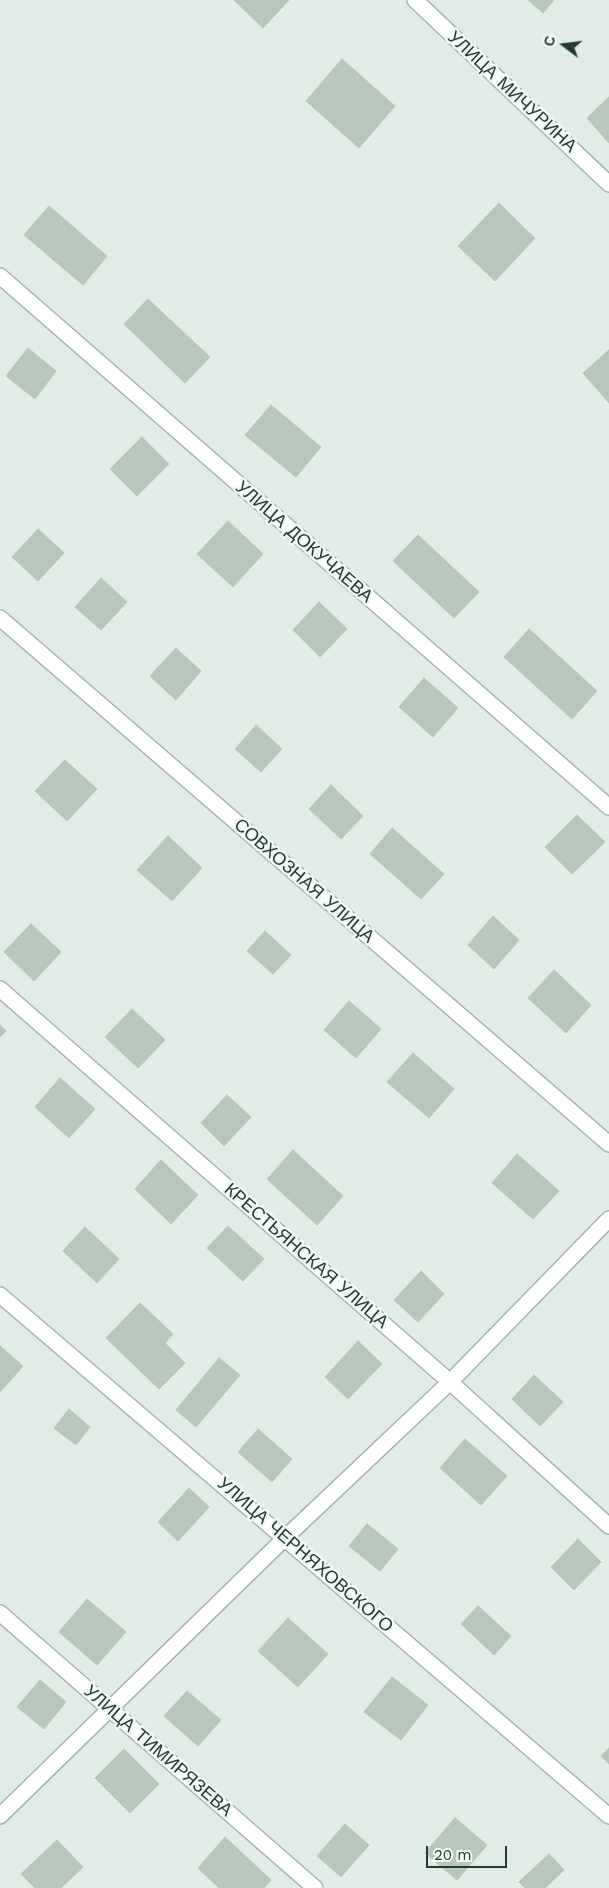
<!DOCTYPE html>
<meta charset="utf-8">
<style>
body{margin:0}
#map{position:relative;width:609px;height:1888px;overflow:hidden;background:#e2ece6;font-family:"Work Sans",sans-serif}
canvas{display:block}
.north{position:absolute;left:539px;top:20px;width:50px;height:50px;-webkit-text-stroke:4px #f2f8f4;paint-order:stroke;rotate:285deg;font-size:14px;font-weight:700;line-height:20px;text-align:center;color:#223d31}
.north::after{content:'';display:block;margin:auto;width:18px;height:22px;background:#223d31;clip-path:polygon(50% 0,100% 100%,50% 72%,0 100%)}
.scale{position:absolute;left:426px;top:1846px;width:81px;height:22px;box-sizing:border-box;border:2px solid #223d31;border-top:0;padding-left:6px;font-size:15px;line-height:18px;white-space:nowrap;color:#223d31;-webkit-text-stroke:4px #f2f8f4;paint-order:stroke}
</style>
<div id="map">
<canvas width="609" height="1888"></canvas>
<div class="north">С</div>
<div class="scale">20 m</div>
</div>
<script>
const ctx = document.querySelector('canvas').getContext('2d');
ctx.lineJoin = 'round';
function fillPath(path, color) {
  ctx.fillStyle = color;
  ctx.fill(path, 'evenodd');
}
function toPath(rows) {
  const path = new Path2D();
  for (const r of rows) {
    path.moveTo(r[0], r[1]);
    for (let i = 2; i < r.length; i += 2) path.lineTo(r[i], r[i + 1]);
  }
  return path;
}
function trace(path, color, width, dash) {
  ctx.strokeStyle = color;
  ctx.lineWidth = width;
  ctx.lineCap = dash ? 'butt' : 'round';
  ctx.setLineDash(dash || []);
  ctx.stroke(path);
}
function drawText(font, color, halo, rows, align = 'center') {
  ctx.font = font + ' "Work Sans",sans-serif';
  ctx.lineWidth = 5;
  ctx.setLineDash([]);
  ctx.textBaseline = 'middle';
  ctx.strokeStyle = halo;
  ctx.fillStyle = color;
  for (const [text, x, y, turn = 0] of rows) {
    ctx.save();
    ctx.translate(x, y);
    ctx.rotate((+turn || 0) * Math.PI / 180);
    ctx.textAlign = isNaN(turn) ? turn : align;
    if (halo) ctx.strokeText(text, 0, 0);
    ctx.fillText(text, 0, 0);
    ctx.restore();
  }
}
const building = toPath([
 [234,0,289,0,263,28,234,0],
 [528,0,554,0,543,13,528,0],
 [342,59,395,106,359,148,306,101,342,59],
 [609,97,609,143,587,118,609,97],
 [499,203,519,223,478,265,458,246,499,203],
 [49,206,107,256,83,285,24,235,49,206],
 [519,223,535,238,495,281,478,265,519,223],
 [148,299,210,357,185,383,124,324,148,299],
 [28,348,56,371,35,399,6,376,28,348],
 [609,350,609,403,583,373,609,350],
 [271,405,321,447,296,477,245,435,271,405],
 [142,437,169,464,137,496,110,469,142,437],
 [228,521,263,554,233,587,197,554,228,521],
 [38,529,64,553,38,581,12,557,38,529],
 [418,535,479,592,454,618,393,561,418,535],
 [101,578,127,602,101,630,75,607,101,578],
 [319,602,347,629,320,657,293,630,319,602],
 [529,629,597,691,572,719,504,657,529,629],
 [176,648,201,671,176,700,150,676,176,648],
 [424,678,458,708,433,737,399,707,424,678],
 [256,725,282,749,261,772,235,749,256,725],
 [65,760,97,789,67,821,35,791,65,760],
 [331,785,363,816,341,839,309,809,331,785],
 [577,815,605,842,572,874,545,847,577,815],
 [392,828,444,874,421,899,370,854,392,828],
 [168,836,202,868,172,901,137,870,168,836],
 [493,916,519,940,494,969,468,945,493,916],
 [31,924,61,952,34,981,4,952,31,924],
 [265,931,291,955,273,974,247,951,265,931],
 [554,970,591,1005,566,1033,528,998,554,970],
 [349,1001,381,1029,356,1058,324,1030,349,1001],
 [132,1009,165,1040,138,1068,105,1037,132,1009],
 [0,1025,6,1031,0,1037,0,1025],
 [413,1053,454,1089,429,1118,387,1082,413,1053],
 [60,1078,95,1109,69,1138,35,1107,60,1078],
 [227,1095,251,1117,224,1146,201,1123,227,1095],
 [293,1150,343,1196,317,1225,267,1179,293,1150],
 [517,1154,559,1191,533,1219,492,1183,517,1154],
 [161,1160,198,1195,171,1224,135,1189,161,1160],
 [228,1226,264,1259,243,1281,207,1248,228,1226],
 [85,1227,119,1259,97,1283,63,1251,85,1227],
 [421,1271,444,1294,418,1322,394,1300,421,1271],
 [140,1303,173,1334,165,1343,185,1363,159,1389,106,1338,140,1303],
 [358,1341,382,1364,348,1399,325,1377,358,1341],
 [0,1346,23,1366,0,1392,0,1346],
 [219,1358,240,1375,196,1427,176,1410,219,1358],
 [534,1375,563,1402,540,1426,512,1399,534,1375],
 [69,1409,90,1427,76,1445,54,1428,69,1409],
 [258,1429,292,1459,272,1482,238,1452,258,1429],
 [465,1439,507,1476,481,1505,440,1468,465,1439],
 [189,1488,209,1507,178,1541,158,1522,189,1488],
 [367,1524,398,1549,380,1571,349,1546,367,1524],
 [578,1539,601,1562,574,1590,551,1567,578,1539],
 [87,1599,126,1632,97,1665,59,1632,87,1599],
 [478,1606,511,1636,494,1655,461,1624,478,1606],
 [288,1618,328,1654,298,1687,258,1651,288,1618],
 [392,1677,428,1705,401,1740,364,1712,392,1677],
 [40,1680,66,1702,44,1729,17,1707,40,1680],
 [187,1691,221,1720,198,1746,164,1716,187,1691],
 [609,1748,609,1764,601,1756,609,1748],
 [124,1749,159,1784,130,1813,95,1778,124,1749],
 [455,1818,487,1845,457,1880,425,1853,455,1818],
 [345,1824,369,1845,341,1877,317,1856,345,1824],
 [225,1837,271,1880,264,1888,219,1888,198,1868,225,1837],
 [57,1840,83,1867,61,1888,35,1888,21,1874,57,1840],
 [549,1854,564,1870,545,1888,525,1888,519,1882,549,1854]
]);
fillPath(building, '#b7c7be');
trace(building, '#b4c5bb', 1);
const street = toPath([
 [415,0,609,184],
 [0,276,609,807],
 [0,618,609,1144],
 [0,989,450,1382,609,1526],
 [0,1295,609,1816],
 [0,1613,315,1888],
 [0,1816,285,1538,450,1382,609,1219]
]);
trace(street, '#a5b4ac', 18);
trace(street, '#fff', 15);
drawText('18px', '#223d31', '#f2f8f4', [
 ["УЛИЦА МИЧУРИНА",512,92,43],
 ["УЛИЦА ДОКУЧАЕВА",304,542,41],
 ["СОВХОЗНАЯ УЛИЦА",304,881,41],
 ["КРЕСТЬЯНСКАЯ УЛИЦА",306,1256,41],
 ["УЛИЦА ЧЕРНЯХОВСКОГО",305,1555,41],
 ["УЛИЦА ТИМИРЯЗЕВА",158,1751,41]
]);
</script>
